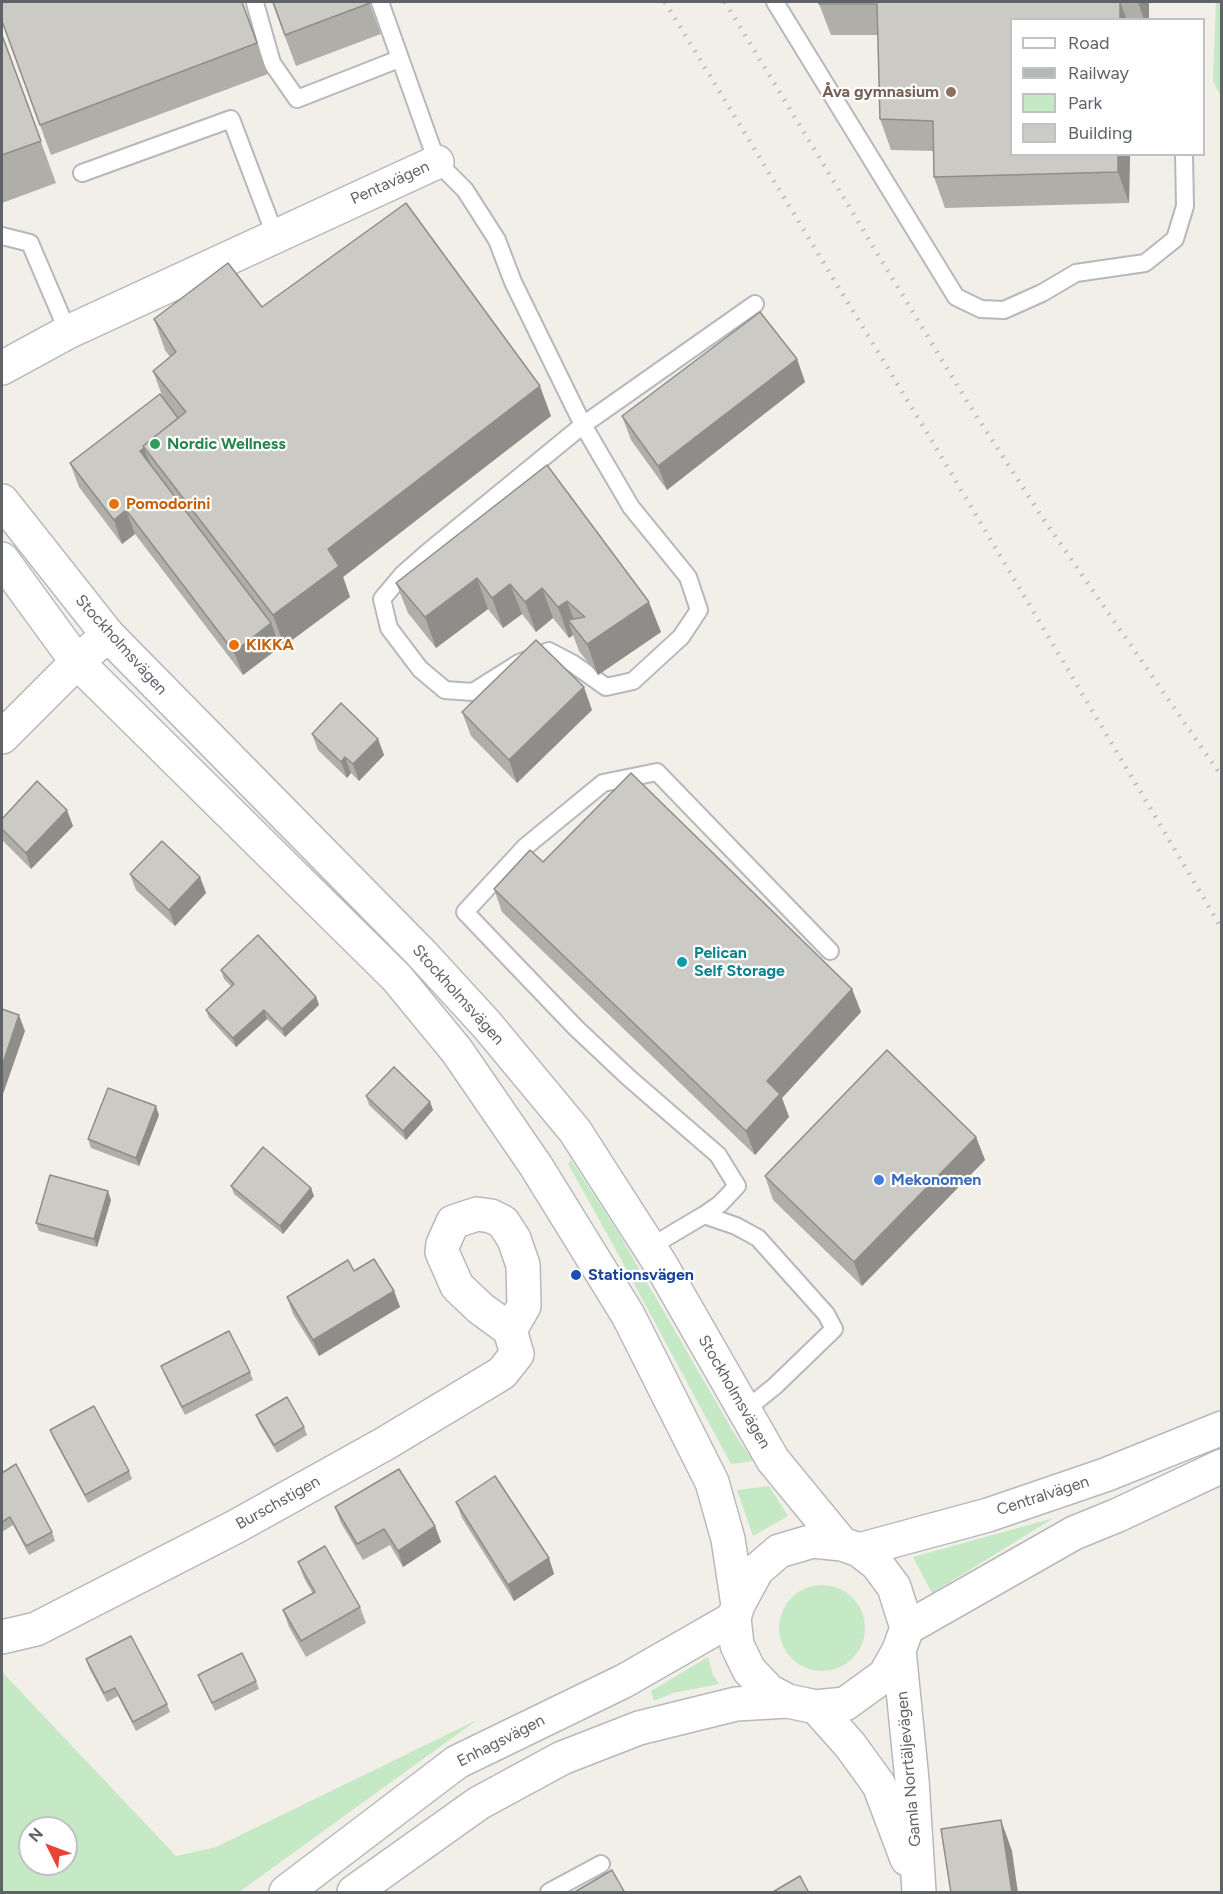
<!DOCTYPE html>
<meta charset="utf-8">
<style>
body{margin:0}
#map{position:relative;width:1223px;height:1894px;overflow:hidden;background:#f1efe8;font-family:Figtree,sans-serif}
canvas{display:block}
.frame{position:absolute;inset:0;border:3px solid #5f6368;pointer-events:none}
.legend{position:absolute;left:1010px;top:18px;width:195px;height:138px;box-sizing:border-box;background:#fff;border:2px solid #bfc1c3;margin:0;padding:8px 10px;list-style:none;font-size:18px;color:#5f6368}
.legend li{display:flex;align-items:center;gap:12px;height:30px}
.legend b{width:30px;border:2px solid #bfc1c3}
.north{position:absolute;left:18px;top:1816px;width:60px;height:60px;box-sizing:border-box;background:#fff;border:2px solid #bfc1c3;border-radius:50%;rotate:312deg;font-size:16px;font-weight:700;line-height:24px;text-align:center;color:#5f6368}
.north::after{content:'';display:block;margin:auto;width:21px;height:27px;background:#ea4335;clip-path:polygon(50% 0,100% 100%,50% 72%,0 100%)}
</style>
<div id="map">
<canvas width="1223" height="1894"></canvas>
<div class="frame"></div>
<ul class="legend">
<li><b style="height:8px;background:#fff"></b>Road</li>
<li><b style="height:8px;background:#b6b7b8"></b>Railway</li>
<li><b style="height:16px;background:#c5e8c5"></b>Park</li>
<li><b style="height:16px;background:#cccac5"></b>Building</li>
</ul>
<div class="north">N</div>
</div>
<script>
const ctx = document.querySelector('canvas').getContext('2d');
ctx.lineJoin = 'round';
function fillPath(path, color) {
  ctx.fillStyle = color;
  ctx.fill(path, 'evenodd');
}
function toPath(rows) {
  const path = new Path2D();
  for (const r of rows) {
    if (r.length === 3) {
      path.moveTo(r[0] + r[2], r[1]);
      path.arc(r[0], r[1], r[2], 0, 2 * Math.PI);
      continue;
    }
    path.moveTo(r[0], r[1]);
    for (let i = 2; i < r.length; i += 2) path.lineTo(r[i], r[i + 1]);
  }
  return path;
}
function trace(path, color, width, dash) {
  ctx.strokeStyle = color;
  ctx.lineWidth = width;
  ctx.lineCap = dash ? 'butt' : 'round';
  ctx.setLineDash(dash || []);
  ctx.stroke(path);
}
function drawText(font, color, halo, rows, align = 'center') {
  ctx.font = font + ' Figtree,sans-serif';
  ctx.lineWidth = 4.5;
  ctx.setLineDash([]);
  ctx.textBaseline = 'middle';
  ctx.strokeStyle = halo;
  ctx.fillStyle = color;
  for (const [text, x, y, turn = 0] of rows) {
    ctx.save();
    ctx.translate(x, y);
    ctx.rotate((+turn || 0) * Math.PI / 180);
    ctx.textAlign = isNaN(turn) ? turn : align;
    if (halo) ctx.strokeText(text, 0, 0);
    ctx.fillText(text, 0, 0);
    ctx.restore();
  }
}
fillPath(toPath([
 [1216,2,1221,2,1221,97,1213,81],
 [571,1160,619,1234,734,1433,753,1461,731,1464,611,1241,568,1164],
 [769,1486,788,1516,753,1536,737,1490],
 [1054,1518,932,1593,913,1557],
 [822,1628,43],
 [708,1657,713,1675,719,1684,673,1693,654,1701,651,1691],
 [2,1672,176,1856,216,1847,477,1720,239,1892,2,1892],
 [30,1828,66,1828,66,1864,30,1864]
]), '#c5e8c5');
const service = toPath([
 [380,2,437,162,465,190,497,240,513,282,583,425,631,507,688,577,699,610,681,637,633,681,606,687,572,663,549,651,519,663,473,692,445,690,420,669,389,628,382,599,403,574,428,552,583,425,755,304],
 [775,2,956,297,981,309,1004,310,1042,293,1076,273,1145,263,1175,239,1185,206,1184,154],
 [255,3,272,63,297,99,399,59],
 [82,173,231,119,275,235],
 [2,236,30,243,68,332],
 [704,1215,720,1204,737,1186,718,1155,629,1078,576,1028,465,912,525,847,603,783,657,772,830,951],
 [650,1247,704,1215,736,1226,758,1238,826,1314,834,1329,775,1386,744,1411],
 [549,1892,601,1864]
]);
const minor = toPath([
 [2,368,68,332,437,162],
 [2,737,77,662,108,635],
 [2,1637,36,1629,235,1527,386,1443,502,1373,517,1354,510,1330,480,1308,457,1286,442,1252,443,1244,453,1222,477,1214,491,1216,503,1222,514,1239,523,1265,524,1306,510,1330],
 [899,1650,912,1780,919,1892],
 [816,1707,850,1745,879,1785,907,1859]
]);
const tertiary = toPath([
 [859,1550,988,1515,1105,1475,1222,1428],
 [907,1628,1074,1533,1118,1515,1222,1466],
 [286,1892,457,1762,624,1681,734,1618],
 [354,1892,479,1803,562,1758,639,1728,736,1704,788,1701]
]);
const secondary = toPath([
 [2,501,108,635,421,953,487,1025,575,1131,661,1265,773,1460,842,1544],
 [2,559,77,662,397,978,457,1051,536,1166,628,1315,712,1482,728,1539,738,1605],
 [813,1541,842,1544,859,1550,877,1564,894,1587,907,1628,899,1650,885,1675,845,1704,816,1707,788,1701,769,1691,749,1670,737,1645,734,1618,738,1605,757,1570,779,1551,813,1541]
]);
trace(service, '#b5b8bc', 20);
trace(minor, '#b5b8bc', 36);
trace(tertiary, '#b5b8bc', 36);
trace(secondary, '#b6babf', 36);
trace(service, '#fff', 16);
trace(minor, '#fff', 33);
trace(tertiary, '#fff', 33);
trace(secondary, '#fff', 33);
trace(toPath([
 [665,2,926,431,1222,929],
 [725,2,968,403,1042,517,1222,777]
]), '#b6b7b8', 4.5, [1.5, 8]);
fillPath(toPath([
 [242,2,268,74,51,155,2,22],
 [272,2,369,2,381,34,296,66],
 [819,2,1149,2,1149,20,1011,20,1011,154,1130,154,1129,203,945,208,934,177,934,151,891,150,880,119,878,35,831,35,819,4],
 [2,35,56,183,2,203],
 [262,307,551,416,343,577,350,597,284,646,275,634,280,647,243,675,135,534,122,544,79,487,70,463,163,398,153,371,170,357,165,350,154,319],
 [797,359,805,382,667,490,631,440,622,416],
 [547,465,661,632,598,675,579,651,573,635,569,638,553,618,536,632,522,614,503,628,488,609,436,648,408,613,396,583],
 [592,710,517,783,471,736,462,712],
 [312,734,378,739,384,755,359,781,351,773,347,778,318,750],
 [2,819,73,826,31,869,2,840],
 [543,862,852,989,861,1012,782,1098,789,1117,755,1155,502,912,494,889],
 [130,874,200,877,206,893,175,926,136,890],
 [221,970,316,997,319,1005,285,1037,267,1019,236,1047,209,1018,206,1010,231,986,224,979],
 [366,1096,430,1102,433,1110,406,1140,369,1105],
 [159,1115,139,1166,91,1148,88,1139],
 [976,1137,985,1160,862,1286,773,1200,765,1176],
 [231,1186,314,1196,283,1234,234,1194],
 [111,1200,97,1247,39,1231,36,1223],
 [354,1271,394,1291,400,1307,319,1356,293,1314,287,1297],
 [161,1366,250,1372,253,1380,185,1415,164,1374],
 [256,1415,304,1427,307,1435,277,1453,259,1423],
 [50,1430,129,1471,132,1479,88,1503,53,1438],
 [2,1473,52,1532,55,1541,29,1555,13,1525,2,1532],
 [456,1502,549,1558,554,1574,514,1601,462,1518],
 [335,1507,435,1526,441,1542,403,1567,390,1545,363,1560,341,1523],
 [298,1562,360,1607,366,1623,306,1657,289,1627,283,1610,313,1594,304,1578],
 [86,1659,167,1704,170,1712,136,1731,118,1696,107,1702,89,1668],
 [198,1675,256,1681,259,1689,215,1711]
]), '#afaea9');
fillPath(toPath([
 [1120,2,1127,20,1120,20],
 [1138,2,1149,2,1149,20,1144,20],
 [1118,154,1130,154,1129,203,1118,172],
 [797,359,805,382,667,490,658,466],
 [540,386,551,416,343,577,350,597,284,646,273,615,328,549],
 [144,448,153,471,140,451],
 [126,510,135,534,122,544,114,520],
 [477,578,488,609,436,648,425,617],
 [510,584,522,614,503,628,492,598],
 [542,588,553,618,536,632,525,602],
 [567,601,578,631,568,620,573,635,569,638,558,607],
 [649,602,661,632,598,675,587,644],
 [271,623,280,647,243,675,234,652],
 [584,687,592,710,517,783,509,760],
 [378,739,384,755,359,781,353,764],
 [345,757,351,773,347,778,341,762],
 [67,810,73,826,31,869,26,853],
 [200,877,206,893,175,926,169,910],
 [852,989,861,1012,782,1098,789,1117,755,1155,746,1131,767,1081],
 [316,997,319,1005,285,1037,282,1029],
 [264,1010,267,1019,236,1047,233,1038],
 [19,1015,25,1031,3,1094,2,1088,2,1066],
 [430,1102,433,1110,406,1140,403,1131],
 [156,1106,159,1115,139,1166,136,1158],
 [976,1137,985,1160,862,1286,854,1262],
 [311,1188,314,1196,283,1234,280,1226],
 [108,1191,111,1200,97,1247,94,1239],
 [394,1291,400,1307,319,1356,313,1340],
 [435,1526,441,1542,403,1567,398,1551],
 [549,1558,554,1574,514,1601,508,1585],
 [1001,1820,1012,1851,1018,1893,1012,1893]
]), '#8f8d8a');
const building = toPath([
 [2,2,242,2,257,43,40,125,2,21,2,2],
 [273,2,369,2,370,3,285,35,273,2],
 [819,2,1120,2,1120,20,1011,20,1011,154,1118,154,1118,172,934,177,933,121,880,119,877,4,819,4,819,2],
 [2,35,41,141,2,155,2,35],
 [406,203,540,386,328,549,339,566,273,615,143,446,186,412,153,371,176,352,154,319,228,263,262,307,406,203],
 [760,312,797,359,658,466,622,416,760,312],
 [160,394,178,418,143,446,144,448,140,451,271,623,234,652,126,510,114,520,70,463,160,394],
 [547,465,649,602,587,644,568,620,585,617,567,601,558,607,542,588,525,602,510,584,492,598,477,578,425,617,396,583,547,465],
 [536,640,584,687,509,760,462,712,536,640],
 [341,703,378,739,353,764,345,757,341,762,312,734,341,703],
 [631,773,852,989,767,1081,780,1094,746,1131,494,889,530,850,543,862,631,773],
 [37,781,67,810,26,853,2,829,2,819,37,781],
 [162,841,200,877,169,910,130,874,162,841],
 [258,935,316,997,282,1029,264,1010,233,1038,206,1010,234,984,221,970,258,935],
 [2,1009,19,1015,2,1066,2,1009],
 [887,1050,976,1137,854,1262,765,1176,887,1050],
 [394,1067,430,1102,403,1131,366,1096,394,1067],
 [108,1088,156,1106,136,1158,88,1139,108,1088],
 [263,1147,311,1188,280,1226,231,1186,263,1147],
 [50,1175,108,1191,94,1239,36,1223,50,1175],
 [374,1259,394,1291,313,1340,287,1297,348,1260,354,1271,374,1259],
 [229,1331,250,1372,182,1407,161,1366,229,1331],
 [287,1397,304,1427,274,1445,256,1415,287,1397],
 [94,1406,129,1471,85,1495,50,1430,94,1406],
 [16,1464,52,1532,26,1546,10,1517,2,1522,2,1473,16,1464],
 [399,1469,435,1526,398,1551,384,1529,357,1544,335,1507,399,1469],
 [495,1476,549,1558,508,1585,456,1502,495,1476],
 [325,1546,360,1607,301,1641,283,1610,315,1592,298,1562,325,1546],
 [131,1636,167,1704,133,1722,115,1688,104,1693,86,1659,131,1636],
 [242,1653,256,1681,212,1703,198,1675,242,1653],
 [1001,1820,1012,1893,951,1893,941,1829,1001,1820],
 [612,1870,625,1893,573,1893,612,1870],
 [800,1876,809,1893,771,1893,800,1876]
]);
fillPath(building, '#cccac5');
trace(building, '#8f8d8a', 1.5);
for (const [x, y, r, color] of [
 [951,92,6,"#8d6e63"],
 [155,444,6,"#2e9e5b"],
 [114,504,6,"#e8710a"],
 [234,645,6,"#e8710a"],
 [682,962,6,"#0f9aa8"],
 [879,1180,6,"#3f7fe0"],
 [576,1275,6,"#1a4fb4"]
]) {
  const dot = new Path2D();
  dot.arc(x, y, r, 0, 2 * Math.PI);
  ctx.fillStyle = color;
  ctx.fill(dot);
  trace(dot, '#fff', 2);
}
drawText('bold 16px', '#785e54', '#fff', [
 ["Åva gymnasium",939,92]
], 'right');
drawText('16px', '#5f6368', '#fff', [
 ["Pentavägen",390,183,-24],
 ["Stockholmsvägen",121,645,48],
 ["Stockholmsvägen",458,995,48],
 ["Stockholmsvägen",734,1392,60],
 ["Centralvägen",1043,1496,-18],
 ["Burschstigen",278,1503,-29],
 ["Enhagsvägen",501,1741,-27],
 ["Gamla Norrtäljevägen",909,1769,-95]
]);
drawText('bold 16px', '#27864d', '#fff', [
 ["Nordic Wellness",167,444]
], 'left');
drawText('bold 16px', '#c56008', '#fff', [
 ["Pomodorini",126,504],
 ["KIKKA",246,645]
], 'left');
drawText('bold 16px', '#0d838f', '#fff', [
 ["Pelican",694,953],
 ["Self Storage",694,971]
], 'left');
drawText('bold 16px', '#366cbe', '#fff', [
 ["Mekonomen",891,1180]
], 'left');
drawText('bold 16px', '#164399', '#fff', [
 ["Stationsvägen",588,1275]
], 'left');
</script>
